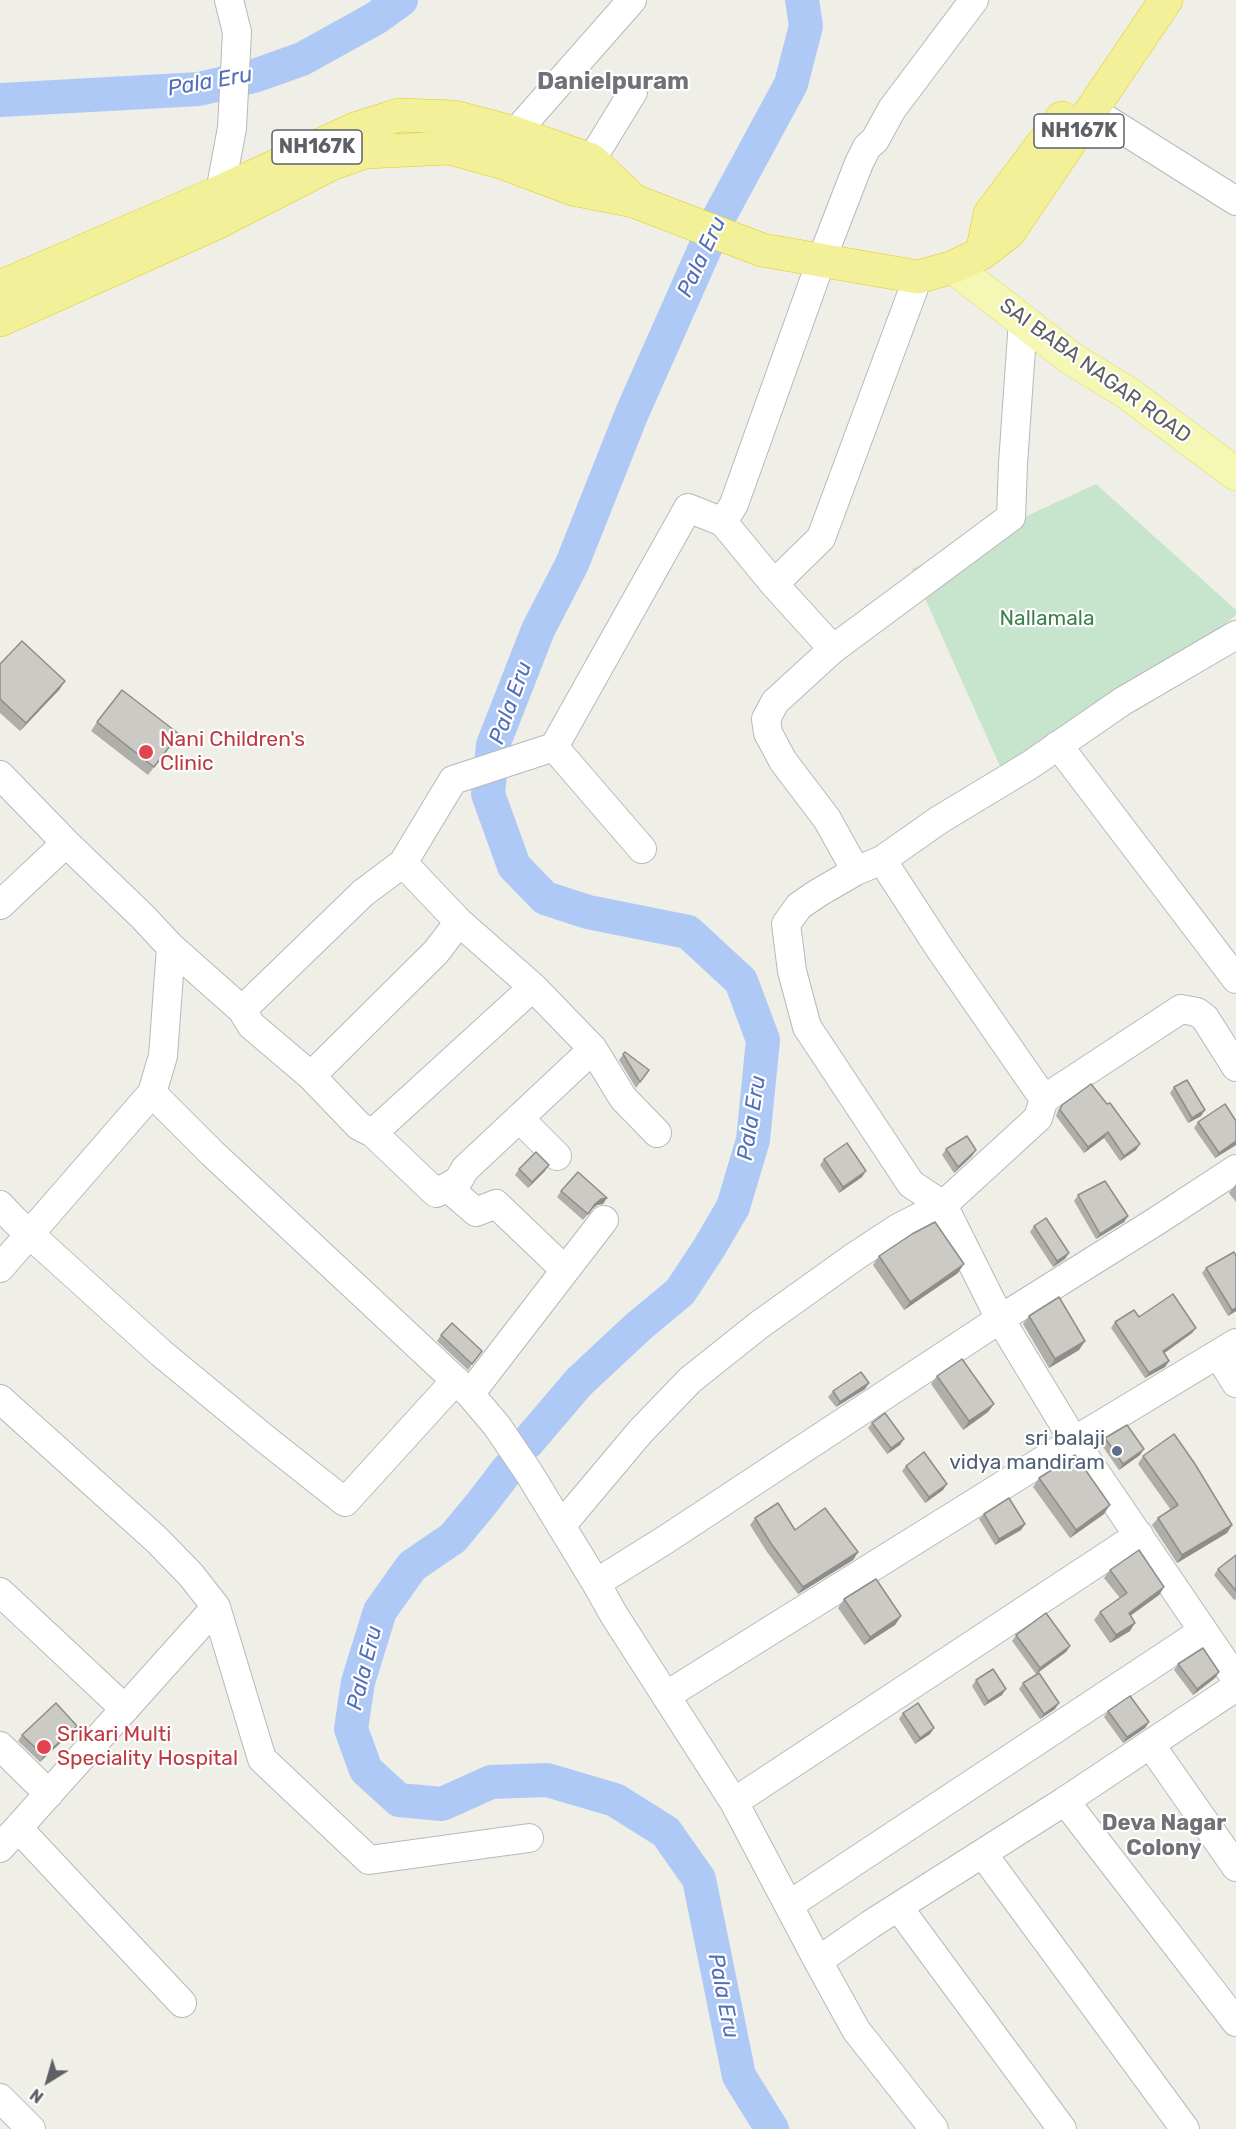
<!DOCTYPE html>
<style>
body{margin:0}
#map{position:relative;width:1236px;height:2129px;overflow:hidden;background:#efefe7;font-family:Rubik,sans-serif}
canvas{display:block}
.north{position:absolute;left:18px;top:2051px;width:60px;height:60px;-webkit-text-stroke:4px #fff;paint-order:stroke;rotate:217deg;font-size:16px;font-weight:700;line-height:24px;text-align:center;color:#5f6066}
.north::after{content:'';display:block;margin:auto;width:21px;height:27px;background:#5f6066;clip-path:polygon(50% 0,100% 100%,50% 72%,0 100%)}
</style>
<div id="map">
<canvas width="1236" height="2129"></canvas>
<div class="north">N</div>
</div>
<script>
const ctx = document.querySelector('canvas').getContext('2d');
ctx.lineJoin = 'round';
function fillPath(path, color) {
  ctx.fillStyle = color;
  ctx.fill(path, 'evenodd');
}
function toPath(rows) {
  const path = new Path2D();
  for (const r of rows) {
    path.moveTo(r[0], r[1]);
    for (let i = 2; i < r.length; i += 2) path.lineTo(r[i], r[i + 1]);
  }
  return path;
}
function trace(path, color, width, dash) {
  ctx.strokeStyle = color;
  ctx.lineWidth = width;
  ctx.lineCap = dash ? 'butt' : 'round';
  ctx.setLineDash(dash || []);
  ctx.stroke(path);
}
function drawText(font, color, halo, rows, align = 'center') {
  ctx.font = font + ' Rubik,sans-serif';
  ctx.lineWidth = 4.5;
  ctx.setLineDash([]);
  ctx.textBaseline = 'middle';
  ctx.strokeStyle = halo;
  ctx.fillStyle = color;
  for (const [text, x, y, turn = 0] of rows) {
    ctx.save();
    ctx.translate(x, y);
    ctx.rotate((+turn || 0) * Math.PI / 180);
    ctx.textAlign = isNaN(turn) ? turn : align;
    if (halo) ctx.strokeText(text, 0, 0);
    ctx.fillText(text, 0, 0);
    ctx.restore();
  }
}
fillPath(toPath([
 [1096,484,1236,610,1236,615,1182,658,1003,773,912,569]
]), '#c7e4cd');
trace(toPath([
 [0,100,199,89,254,76,302,59,376,18,401,0],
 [527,1443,579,1382,639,1326,680,1292,709,1248,733,1207,753,1140,763,1040,741,981,688,932,588,912,545,898,514,866,488,794,493,745,538,630,572,564,632,413,718,219,791,84,806,26,802,0],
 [508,1469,482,1503,453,1538,412,1566,380,1611,358,1682,351,1729,366,1770,399,1800,442,1804,491,1782,547,1780,615,1800,666,1832,699,1879,739,2076,772,2129]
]), '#afc9f7', 34);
const minor = toPath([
 [1093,111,1236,201],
 [506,153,515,133,632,0],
 [579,180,633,92],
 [217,208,232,128,237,32,229,0],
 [774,584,821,538,918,277],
 [1236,635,1123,701,1030,765,939,820,882,860,856,871,818,893,799,906,786,924,792,971,807,1027,911,1184,943,1205,1000,1319,1074,1441,1236,1679],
 [833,649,774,584,723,522,734,504,821,261,859,163,867,147,875,140,892,109,974,0],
 [1058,745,1236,979],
 [554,747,688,508,723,522],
 [0,775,66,843,143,917,171,947,163,1056,152,1093,212,1153,470,1394,497,1426,529,1473,596,1583,665,1540,1000,1319,1155,1222,1236,1169],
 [882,860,940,949,1044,1099],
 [403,863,459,922,533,987,593,1049,623,1098,657,1133],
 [856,871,827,819,783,761,768,733,766,719,775,702,833,649,1011,517,1013,464,1023,320],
 [0,905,66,843],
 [171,947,242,1010,251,1025,311,1076,359,1126,373,1133,436,1193,458,1181,465,1169,593,1049],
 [242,1010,363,893,403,863,453,780,554,747,642,849],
 [311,1076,436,952,459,922],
 [519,1118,557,1156],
 [373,1133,533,987],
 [447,1187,476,1212,496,1204,565,1270],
 [0,1205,14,1220,161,1353,264,1438,345,1502,455,1381],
 [0,1268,152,1093],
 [1218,1354,1236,1383],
 [470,1394,604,1220],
 [0,1399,157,1540,191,1575,216,1607,0,1848],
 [561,1526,640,1432,690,1380,759,1325,854,1257,898,1228,943,1205,1038,1118,1044,1099,1181,1009,1197,1012,1205,1018,1236,1067],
 [596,1583,614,1615,734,1802,818,1961],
 [0,1592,125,1709],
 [216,1607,262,1759,369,1860,529,1838],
 [1236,1687,1065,1801,1236,2022],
 [667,1695,1074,1441,1236,1343],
 [1150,1744,1236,1867],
 [0,1746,49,1794],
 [734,1802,1139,1535],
 [18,1828,182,2003],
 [983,1854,1185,2129],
 [789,1905,1203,1631],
 [899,1908,1062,2129],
 [0,2098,31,2129],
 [934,2129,856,2030,818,1961,871,1924,1065,1801]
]);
const major = toPath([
 [953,267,1072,359,1126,392,1236,474]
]);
const highway = toPath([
 [982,253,990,214,1062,118],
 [0,287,220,192,355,129,399,115,454,117,515,133,591,160,634,201],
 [0,320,214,224,331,164,365,152,450,148,501,162,573,189,634,201,762,250,918,277,953,267,982,253,1009,232,1166,0]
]);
trace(minor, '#b7b8bc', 30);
trace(major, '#e5dd6b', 34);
trace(highway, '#e1cd16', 34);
trace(minor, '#fff', 28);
trace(major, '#f4f8b4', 33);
trace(highway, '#f3f09a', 33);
fillPath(toPath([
 [0,664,65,681,59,690,20,731,0,713],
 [97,722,179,734,148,775,91,731],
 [625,1052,649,1070,636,1088,619,1060],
 [1174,1087,1201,1116,1188,1123,1170,1093],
 [1062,1105,1136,1150,1120,1161,1104,1138,1084,1153,1056,1116,1058,1110],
 [1198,1122,1236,1145,1215,1158,1194,1128],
 [946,1149,976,1150,972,1156,954,1173,942,1155],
 [824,1159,862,1177,839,1193,820,1165],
 [519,1169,545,1171,528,1188,515,1175],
 [1236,1184,1236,1202,1229,1193],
 [561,1191,603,1204,597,1205,591,1210,583,1220,557,1197],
 [1078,1195,1128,1216,1124,1222,1096,1239,1074,1201],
 [1034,1226,1065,1259,1053,1267,1030,1232],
 [879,1256,958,1273,904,1310,873,1265],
 [1206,1268,1236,1311,1228,1316,1202,1273],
 [1029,1316,1085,1341,1079,1350,1049,1368,1023,1324],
 [1115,1322,1196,1328,1192,1333,1164,1353,1169,1361,1165,1367,1145,1378,1111,1328],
 [441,1335,482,1351,468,1370,437,1341],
 [937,1376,994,1404,988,1412,963,1430,931,1384],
 [865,1389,836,1407,828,1397,833,1391],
 [872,1423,900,1445,887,1454,868,1428],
 [1105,1438,1140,1455,1119,1470,1101,1444],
 [1143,1456,1232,1525,1227,1533,1177,1563,1152,1525,1158,1518,1171,1510,1138,1464],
 [906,1466,943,1490,925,1503,902,1471],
 [1039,1478,1104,1514,1070,1538,1033,1487],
 [984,1514,1025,1524,1021,1530,995,1545,979,1519],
 [755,1518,795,1530,858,1552,853,1560,798,1594,767,1552,750,1525],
 [1236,1555,1236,1599,1234,1600,1214,1575,1218,1569],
 [1110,1570,1164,1587,1159,1595,1130,1616,1130,1631,1110,1643,1094,1620,1100,1612,1120,1598,1104,1578],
 [844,1599,901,1616,895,1625,864,1645,838,1608],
 [1016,1635,1070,1646,1066,1652,1036,1674,1012,1641],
 [1178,1664,1219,1672,1215,1678,1193,1695,1174,1670],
 [976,1680,1002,1695,984,1706,972,1686],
 [1023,1683,1055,1709,1040,1719,1019,1689],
 [1108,1711,1149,1722,1145,1728,1123,1743,1104,1717],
 [903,1713,934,1728,930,1734,915,1744,899,1719],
 [77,1726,73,1731,40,1762,18,1741,22,1735]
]), '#afaea9');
fillPath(toPath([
 [65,681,59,690,20,731,26,723],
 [1205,1110,1201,1116,1188,1123,1192,1118],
 [1108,1132,1104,1138,1084,1153,1088,1147],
 [1236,1141,1236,1145,1215,1158,1219,1153],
 [1140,1144,1136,1150,1120,1161,1124,1156],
 [976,1150,972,1156,954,1173,958,1167],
 [549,1165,545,1171,528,1188,532,1182],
 [866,1171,862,1177,839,1193,843,1187],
 [607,1198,603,1204,597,1205,591,1210,583,1220,595,1204,601,1199],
 [1128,1216,1124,1222,1096,1239,1100,1234],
 [1069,1253,1065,1259,1053,1267,1057,1261],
 [964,1264,958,1273,904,1310,910,1302],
 [1236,1308,1236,1311,1228,1316,1232,1310],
 [1196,1328,1192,1333,1159,1357,1163,1351],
 [1085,1341,1079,1350,1049,1368,1055,1359],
 [1169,1361,1165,1367,1145,1378,1149,1373],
 [869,1383,865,1389,836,1407,840,1402],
 [994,1404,988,1412,963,1430,969,1421],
 [904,1439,900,1445,887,1454,891,1448],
 [1144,1449,1140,1455,1119,1470,1123,1464],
 [947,1484,943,1490,925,1503,929,1497],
 [1110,1505,1104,1514,1070,1538,1076,1530],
 [1025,1524,1021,1530,995,1545,999,1539],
 [1232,1525,1227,1533,1177,1563,1182,1555],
 [858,1552,853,1560,798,1594,803,1587],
 [1164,1587,1159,1595,1123,1621,1129,1613],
 [901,1616,895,1625,864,1645,870,1637],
 [1135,1623,1130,1631,1110,1643,1116,1635],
 [1070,1646,1066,1652,1036,1674,1040,1668],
 [1219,1672,1215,1678,1193,1695,1197,1689],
 [1006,1689,1002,1695,984,1706,988,1701],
 [1059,1703,1055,1709,1040,1719,1044,1714],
 [1149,1722,1145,1728,1123,1743,1127,1737],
 [77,1726,73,1731,40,1762,44,1756],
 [934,1728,930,1734,915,1744,920,1738]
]), '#8e8d89');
const building = toPath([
 [22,641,65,681,26,723,0,699,0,664,22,641],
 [122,690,179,734,154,767,97,722,122,690],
 [625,1052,649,1070,640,1082,623,1054,625,1052],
 [1187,1080,1205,1110,1192,1118,1174,1087,1187,1080],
 [1091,1084,1107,1104,1110,1103,1140,1144,1124,1156,1108,1132,1088,1147,1060,1110,1062,1105,1091,1084],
 [1225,1104,1236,1121,1236,1141,1219,1153,1198,1122,1225,1104],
 [967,1136,976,1150,958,1167,946,1149,967,1136],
 [847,1143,866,1171,843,1187,824,1159,847,1143],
 [536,1152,549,1165,532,1182,519,1169,536,1152],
 [578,1172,607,1198,601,1199,595,1204,588,1214,561,1191,578,1172],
 [1105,1181,1128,1216,1100,1234,1078,1195,1105,1181],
 [1046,1218,1069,1253,1057,1261,1034,1226,1046,1218],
 [935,1222,964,1264,910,1302,879,1256,912,1234,935,1222],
 [1234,1252,1236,1256,1236,1308,1232,1310,1206,1268,1234,1252],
 [1173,1294,1196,1328,1163,1351,1169,1361,1149,1373,1115,1322,1134,1310,1139,1317,1173,1294],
 [1059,1297,1085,1341,1055,1359,1029,1316,1059,1297],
 [452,1323,482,1351,472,1364,441,1335,452,1323],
 [962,1359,994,1404,969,1421,937,1376,962,1359],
 [861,1372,869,1383,840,1402,833,1391,861,1372],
 [885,1413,904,1439,891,1448,872,1423,885,1413],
 [1127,1425,1144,1449,1123,1464,1105,1438,1127,1425],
 [1174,1434,1195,1464,1232,1525,1182,1555,1158,1518,1178,1505,1143,1456,1174,1434],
 [924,1452,947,1484,929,1497,906,1466,924,1452],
 [1075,1455,1110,1505,1076,1530,1039,1478,1075,1455],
 [1009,1498,1025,1524,999,1539,984,1514,1009,1498],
 [778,1503,795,1530,825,1508,858,1552,803,1587,772,1545,755,1518,778,1503],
 [1139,1550,1164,1587,1129,1613,1135,1623,1116,1635,1100,1612,1127,1593,1110,1570,1139,1550],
 [1236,1555,1236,1591,1218,1569,1236,1555],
 [876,1579,901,1616,870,1637,844,1599,876,1579],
 [1046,1613,1070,1646,1040,1668,1016,1635,1046,1613],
 [1203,1648,1219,1672,1197,1689,1178,1664,1203,1648],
 [993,1669,1006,1689,988,1701,976,1680,993,1669],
 [1039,1673,1059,1703,1044,1714,1023,1683,1039,1673],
 [1130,1696,1149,1722,1127,1737,1108,1711,1130,1696],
 [56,1703,77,1726,44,1756,22,1735,56,1703],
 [918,1703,934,1728,920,1738,903,1713,918,1703]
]);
fillPath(building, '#cbcac4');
trace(building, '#8e8d89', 1.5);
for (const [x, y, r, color] of [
 [146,752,8,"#e0444e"],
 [1117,1451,6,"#5c6f8a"],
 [44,1747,8,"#e0444e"]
]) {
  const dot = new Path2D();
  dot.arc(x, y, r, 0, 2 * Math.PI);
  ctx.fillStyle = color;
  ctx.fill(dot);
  trace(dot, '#fff', 2);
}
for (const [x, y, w] of [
 [1079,131,90],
 [317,147,90]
]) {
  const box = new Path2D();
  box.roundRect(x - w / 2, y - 17, w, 34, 4.5);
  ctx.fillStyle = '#fff';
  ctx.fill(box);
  trace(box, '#5f6066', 1.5);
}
drawText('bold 20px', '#5f6066', null, [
 ["NH167K",1079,131],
 ["NH167K",317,147]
]);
drawText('21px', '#5f6066', '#fff', [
 ["SAI BABA NAGAR ROAD",1095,371,36]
]);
drawText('21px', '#3d7f4e', '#fff', [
 ["Nallamala",1047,619]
]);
drawText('21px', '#be3a42', '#fff', [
 ["Nani Children's",160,740],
 ["Clinic",160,764],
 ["Srikari Multi",57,1735],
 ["Speciality Hospital",57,1759]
], 'left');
drawText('21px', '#4e5e75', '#fff', [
 ["sri balaji",1105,1439],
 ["vidya mandiram",1105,1463]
], 'right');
drawText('italic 22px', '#536fb9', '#fff', [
 ["Pala Eru",210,82,-10],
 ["Pala Eru",702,257,-65],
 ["Pala Eru",511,703,-70],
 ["Pala Eru",752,1118,-81],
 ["Pala Eru",365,1668,-76],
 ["Pala Eru",723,1996,79]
]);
drawText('bold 22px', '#707278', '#fff', [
 ["Deva Nagar",1164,1824],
 ["Colony",1164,1849]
]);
drawText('bold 24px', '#707278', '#fff', [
 ["Danielpuram",613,82]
]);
</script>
